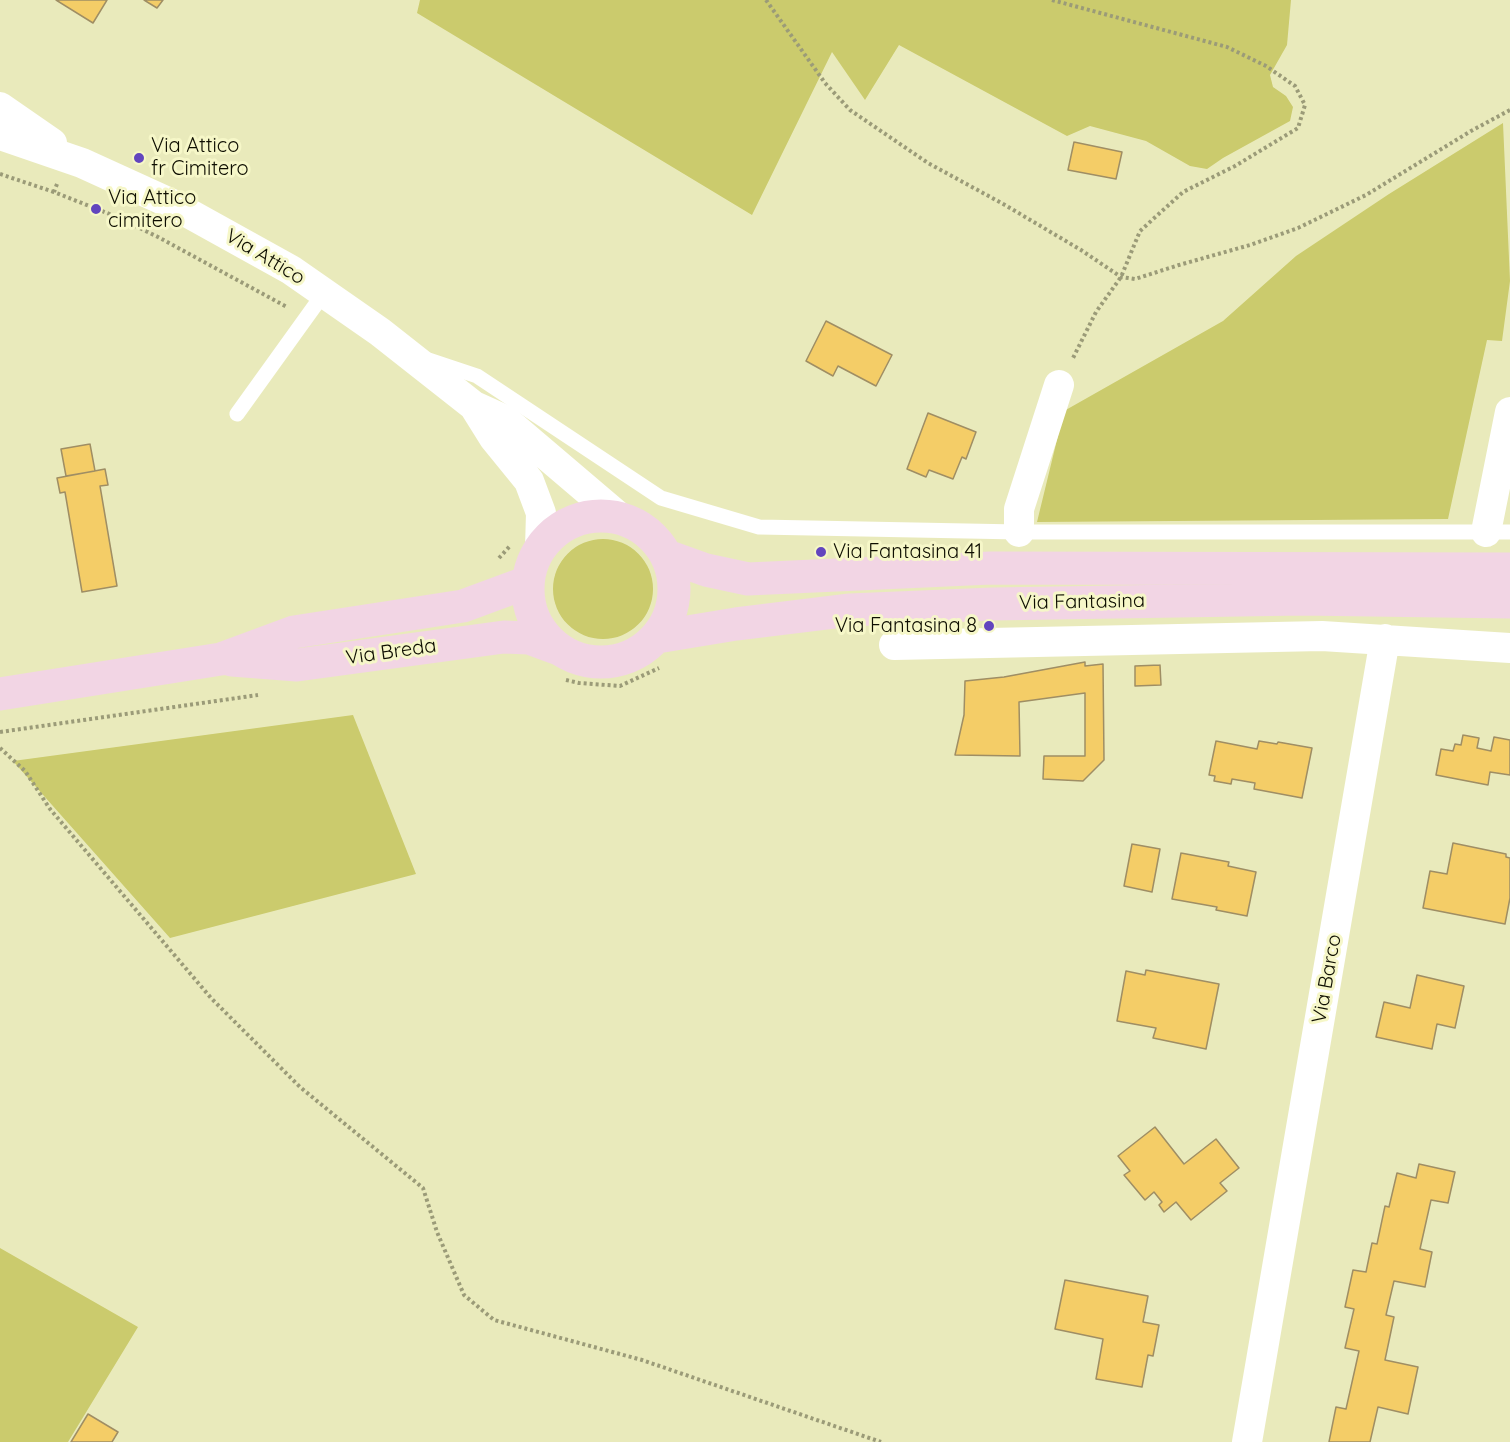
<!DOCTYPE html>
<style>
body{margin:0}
canvas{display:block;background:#e9eabb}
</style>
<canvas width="1510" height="1442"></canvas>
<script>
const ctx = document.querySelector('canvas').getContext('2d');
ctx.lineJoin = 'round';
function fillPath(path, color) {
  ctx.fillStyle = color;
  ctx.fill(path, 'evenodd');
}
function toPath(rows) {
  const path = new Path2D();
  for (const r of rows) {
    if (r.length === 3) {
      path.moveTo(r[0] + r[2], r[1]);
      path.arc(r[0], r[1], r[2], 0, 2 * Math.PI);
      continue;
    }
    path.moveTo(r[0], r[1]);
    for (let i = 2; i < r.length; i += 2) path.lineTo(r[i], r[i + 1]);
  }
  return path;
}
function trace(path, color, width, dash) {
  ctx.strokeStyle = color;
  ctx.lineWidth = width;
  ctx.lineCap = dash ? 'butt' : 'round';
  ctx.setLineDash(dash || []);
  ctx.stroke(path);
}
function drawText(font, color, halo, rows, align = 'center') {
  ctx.font = font + ' Quicksand,sans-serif';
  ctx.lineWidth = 6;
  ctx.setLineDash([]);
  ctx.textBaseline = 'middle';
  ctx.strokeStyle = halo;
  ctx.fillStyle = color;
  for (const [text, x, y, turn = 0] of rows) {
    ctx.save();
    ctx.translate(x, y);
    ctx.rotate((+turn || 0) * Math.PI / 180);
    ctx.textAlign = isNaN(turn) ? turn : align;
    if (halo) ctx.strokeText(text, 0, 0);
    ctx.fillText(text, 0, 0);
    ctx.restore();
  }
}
fillPath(toPath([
 [420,0,1291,0,1287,45,1270,75,1273,87,1286,96,1293,107,1290,121,1223,158,1207,169,1190,166,1146,141,1090,126,1067,136,899,45,865,100,832,52,752,215,417,13],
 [1503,123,1510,281,1502,341,1487,340,1448,519,1037,522,1064,411,1223,321,1296,256,1389,194],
 [603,589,50],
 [353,715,416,874,170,938,13,761],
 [0,1248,138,1327,68,1442,0,1442]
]), '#cbcb6d');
const building = toPath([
 [56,0,107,0,93,23,56,0],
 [144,0,163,0,157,8,144,0],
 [1074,142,1122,152,1116,179,1068,170,1074,142],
 [826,321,892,355,876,386,838,366,833,376,806,361,826,321],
 [928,413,976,432,966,459,962,457,953,479,929,470,926,477,907,469,928,413],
 [90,444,95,471,66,476,61,449,90,444],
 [105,469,108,485,100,486,117,586,82,592,65,492,60,493,57,478,105,469],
 [1085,662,1085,666,1103,664,1104,760,1083,781,1043,779,1044,756,1085,756,1085,693,1019,702,1020,756,955,755,964,715,965,681,1004,677,1085,662],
 [1160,665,1161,685,1135,686,1135,666,1160,665],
 [1463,735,1479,738,1477,748,1491,751,1494,737,1510,740,1510,775,1490,772,1488,785,1436,775,1441,749,1453,751,1455,744,1461,745,1463,735],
 [1216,741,1257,749,1259,741,1277,744,1278,742,1312,748,1302,798,1254,789,1255,783,1232,779,1231,784,1214,781,1215,776,1209,775,1216,741],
 [1453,843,1506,854,1506,857,1510,858,1510,898,1505,924,1423,908,1430,871,1447,874,1453,843],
 [1132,844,1160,849,1152,892,1124,886,1132,844],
 [1181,853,1229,862,1228,866,1256,872,1247,916,1216,910,1217,907,1172,899,1181,853],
 [1146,970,1219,984,1206,1049,1153,1038,1156,1028,1117,1021,1126,971,1145,975,1146,970],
 [1417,975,1464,986,1455,1028,1437,1024,1432,1049,1376,1037,1384,1002,1410,1008,1417,975],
 [1155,1127,1184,1164,1216,1139,1239,1168,1220,1183,1227,1191,1191,1220,1176,1202,1164,1212,1159,1205,1162,1202,1154,1192,1145,1200,1124,1175,1130,1171,1118,1156,1155,1127],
 [1419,1164,1455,1172,1448,1203,1431,1200,1420,1249,1432,1252,1425,1287,1394,1281,1386,1315,1394,1317,1385,1360,1418,1367,1408,1414,1378,1407,1370,1442,1329,1442,1336,1407,1346,1409,1359,1351,1345,1348,1354,1309,1345,1307,1353,1270,1366,1272,1372,1243,1377,1244,1385,1206,1389,1207,1397,1173,1416,1178,1419,1164],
 [1065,1280,1148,1296,1143,1322,1159,1325,1153,1356,1148,1355,1142,1387,1096,1379,1103,1339,1055,1329,1065,1280],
 [88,1414,118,1432,112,1442,71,1442,88,1414]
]);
fillPath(building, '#f4cd67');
trace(building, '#9f8e64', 1.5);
trace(toPath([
 [766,0,825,83,850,110,928,163,1005,205,1081,250,1121,277,1135,279,1179,265,1250,245,1298,228,1366,195,1471,131,1510,110],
 [1052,0,1227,47,1266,66,1295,86,1305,105,1298,128,1235,166,1183,192,1140,231,1121,277,1096,312,1072,360],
 [0,174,54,192],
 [57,184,54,192,117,217,158,237,287,307],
 [499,558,510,546],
 [566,680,579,683,620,686,659,668],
 [0,732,258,695],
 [0,748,25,771,50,809,211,998,300,1087,423,1188,437,1232,464,1295,494,1320,642,1360,881,1442]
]), '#9b9b78', 4, [3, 3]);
trace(toPath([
 [429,360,477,376,661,498,759,527,1019,532,1510,532],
 [237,414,324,293]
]), '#fff', 15);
trace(toPath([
 [0,107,52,143],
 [0,135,82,163,172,204,291,270,380,332,474,406,505,420,619,517],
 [474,406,494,438,529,481,541,513,540,548],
 [1019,532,1019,509,1059,385],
 [1486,532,1510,412],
 [894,645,1322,636,1510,648],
 [1247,1442,1385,639]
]), '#fff', 30);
trace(toPath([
 [601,589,73],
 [667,556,706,570,748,579,991,568,1510,569],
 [657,637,736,624,850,610,992,604,1302,599,1510,602],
 [232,660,297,665,504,637,529,638,559,649],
 [0,694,221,659,294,632,463,606,528,582]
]), '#f2d5e4', 33);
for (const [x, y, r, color] of [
 [139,158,6,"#6245be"],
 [96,209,6,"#6245be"],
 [821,552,6,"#6245be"],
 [989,626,6,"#6245be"]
]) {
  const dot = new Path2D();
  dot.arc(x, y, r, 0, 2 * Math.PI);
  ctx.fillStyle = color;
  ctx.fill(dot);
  trace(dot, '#f6f7c8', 2);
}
drawText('20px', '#0e0e01', '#f6f7c8', [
 ["Via Attico",151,146],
 ["fr Cimitero",151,169],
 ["Via Attico",108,198],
 ["cimitero",108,221],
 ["Via Fantasina 41",833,552],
 ["Via Fantasina 8",977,626,"right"]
], 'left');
drawText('20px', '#0e0e01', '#f6f7c8', [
 ["Via Attico",265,257,31],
 ["Via Fantasina",1082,602,-1],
 ["Via Breda",391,652,-8],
 ["Via Barco",1327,979,-80]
]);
</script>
